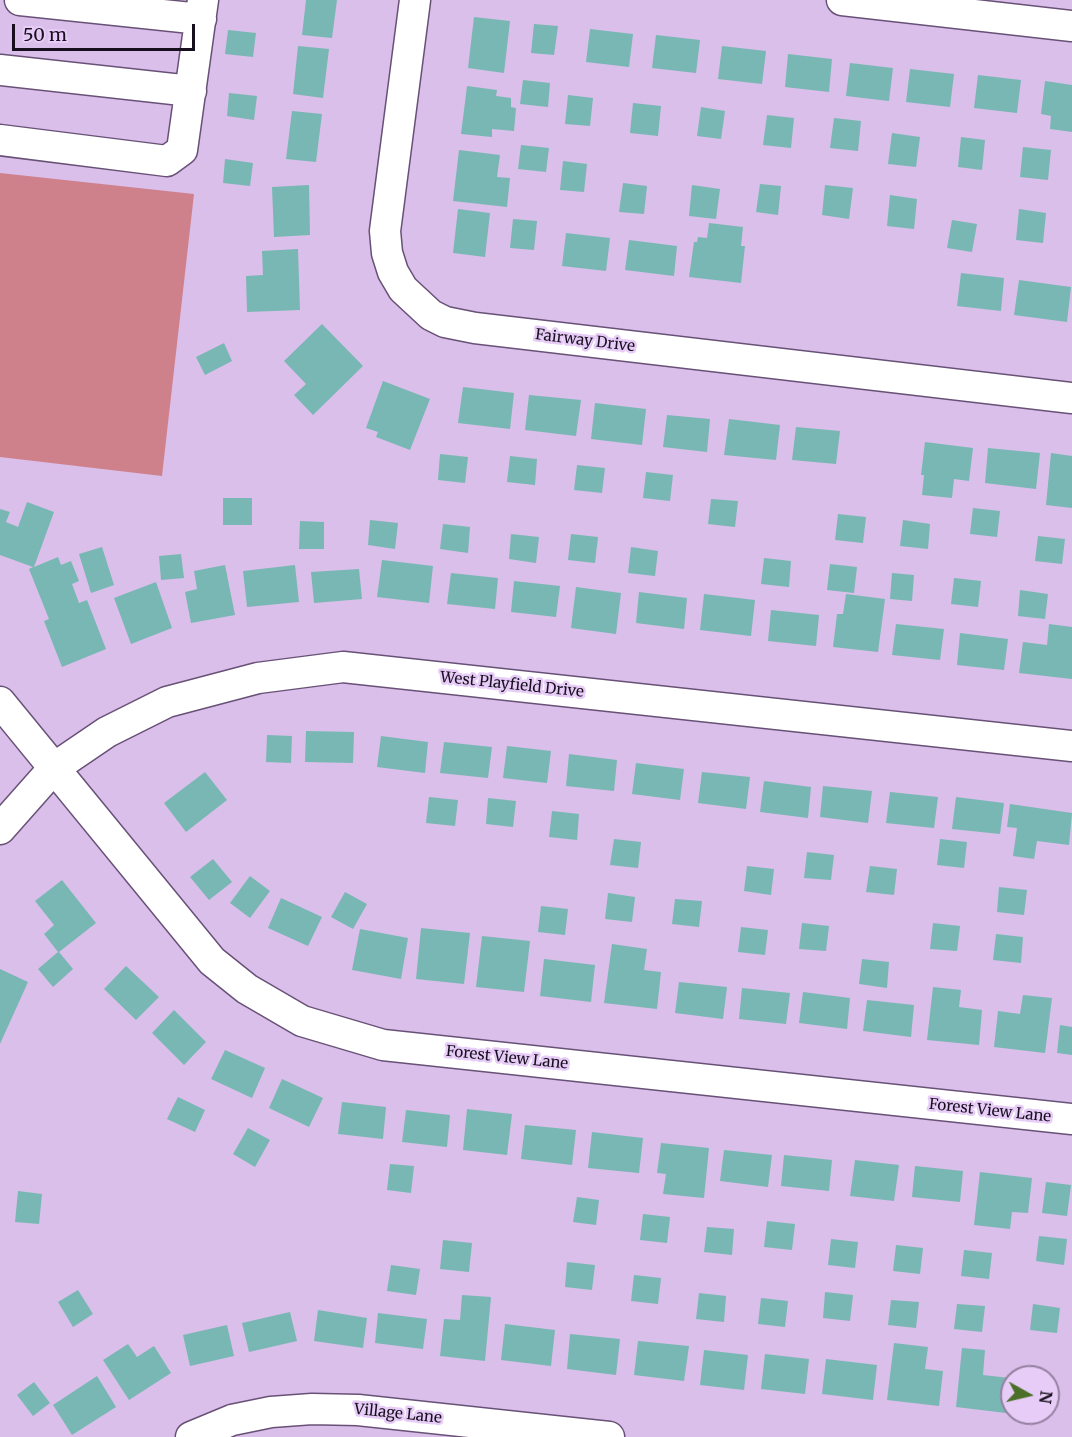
<!DOCTYPE html>
<style>
body{margin:0}
#map{position:relative;width:1072px;height:1437px;overflow:hidden;background:#d9bfea;font-family:Merriweather,serif}
canvas{display:block}
.north{position:absolute;left:1000px;top:1365px;width:60px;height:60px;box-sizing:border-box;background:#e6ccf7;border:2px solid #9480a0;border-radius:50%;rotate:98deg;font-size:16px;font-weight:700;line-height:24px;text-align:center;color:#180f1e}
.north::after{content:'';display:block;margin:auto;width:21px;height:27px;background:#4b6f28;clip-path:polygon(50% 0,100% 100%,50% 72%,0 100%)}
.scale{position:absolute;left:12px;top:24px;width:183px;height:27px;box-sizing:border-box;border:3px solid #180f1e;border-top:0;padding-left:8px;font-size:18px;line-height:21px;white-space:nowrap;color:#180f1e;-webkit-text-stroke:4px #e6ccf7;paint-order:stroke}
</style>
<div id="map">
<canvas width="1072" height="1437"></canvas>
<div class="north">N</div>
<div class="scale">50 m</div>
</div>
<script>
const ctx = document.querySelector('canvas').getContext('2d');
ctx.lineJoin = 'round';
function fillPath(path, color) {
  ctx.fillStyle = color;
  ctx.fill(path, 'evenodd');
}
function toPath(rows) {
  const path = new Path2D();
  for (const r of rows) {
    path.moveTo(r[0], r[1]);
    for (let i = 2; i < r.length; i += 2) path.lineTo(r[i], r[i + 1]);
  }
  return path;
}
function trace(path, color, width, dash) {
  ctx.strokeStyle = color;
  ctx.lineWidth = width;
  ctx.lineCap = dash ? 'butt' : 'round';
  ctx.setLineDash(dash || []);
  ctx.stroke(path);
}
function drawText(font, color, halo, rows, align = 'center') {
  ctx.font = font + ' Merriweather,serif';
  ctx.lineWidth = 5;
  ctx.setLineDash([]);
  ctx.textBaseline = 'middle';
  ctx.strokeStyle = halo;
  ctx.fillStyle = color;
  for (const [text, x, y, turn = 0] of rows) {
    ctx.save();
    ctx.translate(x, y);
    ctx.rotate((+turn || 0) * Math.PI / 180);
    ctx.textAlign = isNaN(turn) ? turn : align;
    if (halo) ctx.strokeText(text, 0, 0);
    ctx.fillText(text, 0, 0);
    ctx.restore();
  }
}
fillPath(toPath([
 [0,173,194,194,162,476,0,457]
]), '#cf818b');
fillPath(toPath([
 [306,0,337,0,332,38,302,35],
 [474,17,510,21,504,73,468,68],
 [534,24,558,26,554,55,531,53],
 [590,29,633,34,629,67,586,62],
 [228,30,256,33,253,57,225,54],
 [656,35,700,40,696,73,652,68],
 [298,46,329,49,323,98,293,94],
 [722,46,766,51,762,84,718,79],
 [788,54,832,59,829,92,785,87],
 [850,63,893,68,889,101,846,96],
 [910,69,954,74,950,107,906,102],
 [978,75,1021,80,1017,113,974,108],
 [523,80,550,83,548,107,520,104],
 [1045,81,1072,85,1072,132,1050,129,1051,116,1041,114],
 [467,86,497,90,496,96,511,98,511,107,516,108,514,131,492,129,492,137,461,134],
 [229,93,257,96,254,120,227,116],
 [568,95,593,98,590,126,565,124],
 [633,103,661,106,658,136,630,133],
 [701,107,725,111,721,139,697,136],
 [292,111,322,114,316,162,286,159],
 [767,115,794,118,791,148,763,145],
 [834,118,861,121,858,151,830,148],
 [892,133,920,137,916,167,888,164],
 [961,137,985,140,982,170,958,167],
 [521,145,549,148,546,172,518,169],
 [1023,147,1051,150,1048,180,1020,177],
 [459,150,500,155,497,177,510,178,507,207,453,201],
 [225,159,253,163,250,186,223,183],
 [563,161,587,164,584,192,560,190],
 [623,183,647,186,644,214,619,212],
 [760,184,781,186,778,215,756,212],
 [309,185,310,235,274,237,272,187],
 [692,185,720,189,716,219,689,216],
 [825,185,853,188,849,219,822,215],
 [890,195,917,199,914,229,887,226],
 [458,209,490,213,485,257,453,253],
 [1019,209,1046,213,1043,243,1016,240],
 [513,219,537,221,534,250,510,248],
 [952,220,977,224,972,252,947,248],
 [709,223,743,227,741,246,745,246,741,283,689,277,694,242,697,242,698,237,707,238],
 [566,233,610,238,606,271,562,266],
 [629,240,677,246,674,276,625,270],
 [298,249,300,310,247,312,246,276,263,275,262,251],
 [961,273,1004,278,1001,311,957,306],
 [1019,280,1071,287,1067,322,1014,315],
 [322,324,363,366,313,415,294,395,306,384,284,361],
 [224,343,232,361,205,375,196,357],
 [383,381,430,399,410,450,376,437,378,432,366,428],
 [463,387,514,393,510,429,458,423],
 [529,395,581,400,576,436,525,430],
 [595,403,646,409,642,445,591,439],
 [667,415,710,419,707,452,663,447],
 [729,419,780,425,776,460,724,455],
 [796,427,840,431,836,464,792,460],
 [925,442,973,448,969,481,954,479,952,498,922,495,924,475,921,475],
 [988,448,1040,453,1036,489,985,483],
 [1051,453,1072,456,1072,508,1046,505],
 [440,454,468,457,465,483,438,480],
 [510,456,537,459,535,485,507,482],
 [577,465,605,468,602,493,574,490],
 [646,472,673,475,670,501,643,498],
 [223,498,252,498,252,525,223,525],
 [711,499,738,501,735,527,708,524],
 [27,502,54,512,34,567,58,557,61,565,71,561,79,581,72,584,79,603,87,600,106,649,62,667,44,621,49,619,29,569,33,567,0,555,0,509,10,512,6,522,18,527],
 [973,508,1000,511,997,537,970,534],
 [838,514,866,517,863,543,835,540],
 [370,520,398,523,395,549,368,545],
 [903,520,930,524,928,549,900,546],
 [300,521,324,522,324,549,299,549],
 [443,524,470,527,468,553,440,549],
 [511,534,539,537,536,563,509,559],
 [571,534,598,537,595,563,568,560],
 [1038,536,1065,539,1062,564,1035,561],
 [102,547,114,585,91,593,79,554],
 [631,547,658,551,655,576,628,573],
 [181,554,184,578,161,580,159,556],
 [764,558,791,561,789,587,761,584],
 [382,560,433,566,429,603,377,597],
 [830,564,857,567,854,593,827,590],
 [225,565,235,615,191,623,185,592,197,589,194,571],
 [295,565,299,602,247,607,243,571],
 [359,569,362,599,314,603,311,572],
 [451,573,498,578,495,609,447,604],
 [892,573,914,575,912,601,890,599],
 [954,578,981,581,978,607,951,604],
 [514,581,560,586,556,617,511,612],
 [156,582,172,628,131,644,114,598],
 [576,587,621,593,616,634,571,628],
 [1020,590,1048,594,1045,619,1018,616],
 [639,592,687,598,684,629,636,623],
 [704,594,755,600,751,636,700,630],
 [846,594,885,599,878,652,833,647,837,614,843,614],
 [771,610,819,615,816,646,768,641],
 [896,624,944,629,940,660,892,655],
 [1049,624,1072,627,1072,679,1019,673,1023,642,1047,645],
 [960,633,1008,639,1004,670,957,665],
 [306,731,354,732,353,763,305,762],
 [267,735,292,736,291,763,266,762],
 [381,736,428,742,425,773,377,767],
 [444,742,492,747,488,778,440,773],
 [507,746,551,751,547,783,503,778],
 [569,754,617,760,614,791,566,786],
 [636,763,684,769,680,800,632,794],
 [205,772,227,800,186,832,164,803],
 [702,772,750,777,746,809,698,803],
 [764,781,811,787,808,818,760,812],
 [823,786,872,791,868,823,820,817],
 [890,792,938,797,934,828,886,823],
 [429,797,458,800,455,826,426,823],
 [956,797,1004,803,1000,834,952,829],
 [488,798,516,801,513,827,486,824],
 [1010,804,1072,813,1069,845,1037,841,1034,859,1013,856,1017,828,1007,827],
 [552,811,579,814,577,840,549,837],
 [614,839,641,842,638,868,610,865],
 [940,839,967,842,964,868,937,865],
 [807,852,834,855,831,880,804,878],
 [213,859,232,882,209,900,190,877],
 [747,866,774,869,771,895,744,891],
 [870,866,897,869,894,895,866,892],
 [250,876,270,891,250,918,230,903],
 [62,880,96,923,59,952,73,969,53,987,38,969,58,952,44,934,54,925,35,901],
 [999,887,1027,890,1024,915,997,912],
 [345,892,367,904,353,929,331,917],
 [608,893,635,897,632,922,605,919],
 [281,898,322,917,308,946,268,928],
 [675,899,702,901,699,927,672,924],
 [541,906,568,909,565,935,538,932],
 [802,923,829,926,826,951,799,949],
 [933,923,960,926,957,951,930,949],
 [741,927,768,930,765,955,738,952],
 [421,928,470,933,464,984,416,979],
 [360,929,408,938,401,979,352,970],
 [996,934,1023,937,1021,963,993,960],
 [482,936,530,941,524,992,476,987],
 [612,944,647,949,644,970,661,972,657,1009,604,1003],
 [544,959,595,965,591,1002,540,996],
 [862,959,889,962,887,988,859,984],
 [126,966,159,997,136,1020,104,989],
 [0,969,28,982,0,1044],
 [679,982,727,987,723,1019,675,1013],
 [933,987,961,990,959,1007,982,1010,979,1045,927,1040],
 [742,988,790,993,786,1024,739,1019],
 [803,992,850,998,847,1029,799,1023],
 [1023,995,1052,998,1045,1053,994,1047,998,1011,1020,1014],
 [867,1000,914,1005,911,1037,863,1031],
 [174,1010,206,1042,184,1065,152,1033],
 [1060,1025,1072,1027,1072,1055,1057,1053],
 [225,1050,265,1068,252,1098,211,1079],
 [282,1079,323,1098,309,1127,269,1108],
 [178,1097,205,1110,195,1132,167,1119],
 [342,1102,386,1107,383,1139,338,1134],
 [467,1109,512,1114,507,1155,463,1150],
 [406,1110,450,1115,447,1147,402,1142],
 [525,1125,576,1130,572,1165,521,1159],
 [248,1128,270,1140,255,1167,233,1154],
 [592,1132,643,1138,639,1173,588,1168],
 [661,1143,709,1148,704,1198,663,1194,666,1174,657,1173],
 [724,1150,772,1155,768,1187,720,1181],
 [784,1155,832,1160,829,1191,781,1186],
 [855,1160,899,1165,894,1201,850,1196],
 [390,1164,414,1166,411,1193,387,1190],
 [915,1166,963,1171,960,1202,912,1197],
 [980,1172,1032,1178,1028,1213,1012,1212,1010,1229,974,1225],
 [1046,1182,1071,1185,1067,1216,1042,1213],
 [18,1191,42,1194,39,1224,15,1222],
 [577,1197,599,1200,596,1225,573,1222],
 [643,1214,670,1217,667,1243,640,1240],
 [767,1221,795,1224,792,1250,764,1247],
 [707,1227,734,1229,732,1255,704,1252],
 [1039,1236,1067,1239,1064,1265,1036,1261],
 [831,1239,858,1242,855,1268,828,1265],
 [443,1240,472,1243,469,1272,440,1269],
 [896,1245,923,1248,920,1274,893,1271],
 [964,1250,992,1253,989,1279,961,1276],
 [567,1262,595,1265,592,1290,565,1287],
 [391,1265,420,1269,416,1295,387,1291],
 [634,1275,661,1278,658,1304,631,1301],
 [78,1290,93,1314,73,1327,58,1302],
 [825,1292,853,1295,850,1321,823,1318],
 [699,1293,726,1296,724,1322,696,1319],
 [462,1295,491,1297,485,1361,440,1356,444,1319,460,1320],
 [761,1298,788,1301,785,1327,758,1324],
 [891,1300,919,1302,916,1328,888,1325],
 [957,1304,985,1306,982,1332,954,1329],
 [1033,1304,1060,1308,1057,1333,1030,1330],
 [318,1310,367,1318,363,1348,314,1341],
 [290,1312,297,1341,249,1352,242,1323],
 [378,1313,427,1319,423,1349,375,1343],
 [505,1324,555,1330,551,1366,501,1360],
 [227,1325,234,1356,190,1366,183,1335],
 [570,1334,620,1339,616,1375,567,1369],
 [638,1341,689,1346,684,1381,634,1375],
 [894,1343,928,1347,925,1369,943,1371,939,1406,887,1400],
 [128,1344,137,1357,154,1346,171,1373,129,1400,103,1360],
 [962,1348,985,1350,983,1375,1010,1378,1006,1413,956,1407],
 [704,1350,748,1355,744,1390,700,1385],
 [765,1354,809,1359,805,1394,761,1389],
 [826,1359,877,1365,873,1400,822,1394],
 [97,1376,116,1407,72,1435,53,1405],
 [34,1382,50,1403,33,1416,17,1395]
]), '#79b7b4');
const minor = toPath([
 [20,0,201,19],
 [415,0,385,231,387,253,393,272,403,289,431,315,445,322,475,328,1072,398],
 [842,0,1072,26],
 [0,70,191,91],
 [0,140,167,161,182,150,203,0],
 [0,702,212,961,247,989,302,1021,383,1045,1072,1119],
 [0,829,54,768,107,732,167,702,258,678,343,667,1072,746],
 [191,1437,232,1420,271,1412,312,1409,358,1410,609,1437]
]);
trace(minor, '#685176', 33);
trace(minor, '#fff', 30);
drawText('15px', '#180f1e', '#e6ccf7', [
 ["Fairway Drive",585,341,7],
 ["West Playfield Drive",512,685,6],
 ["Forest View Lane",507,1058,6],
 ["Forest View Lane",990,1111,6],
 ["Village Lane",398,1414,6]
]);
</script>
